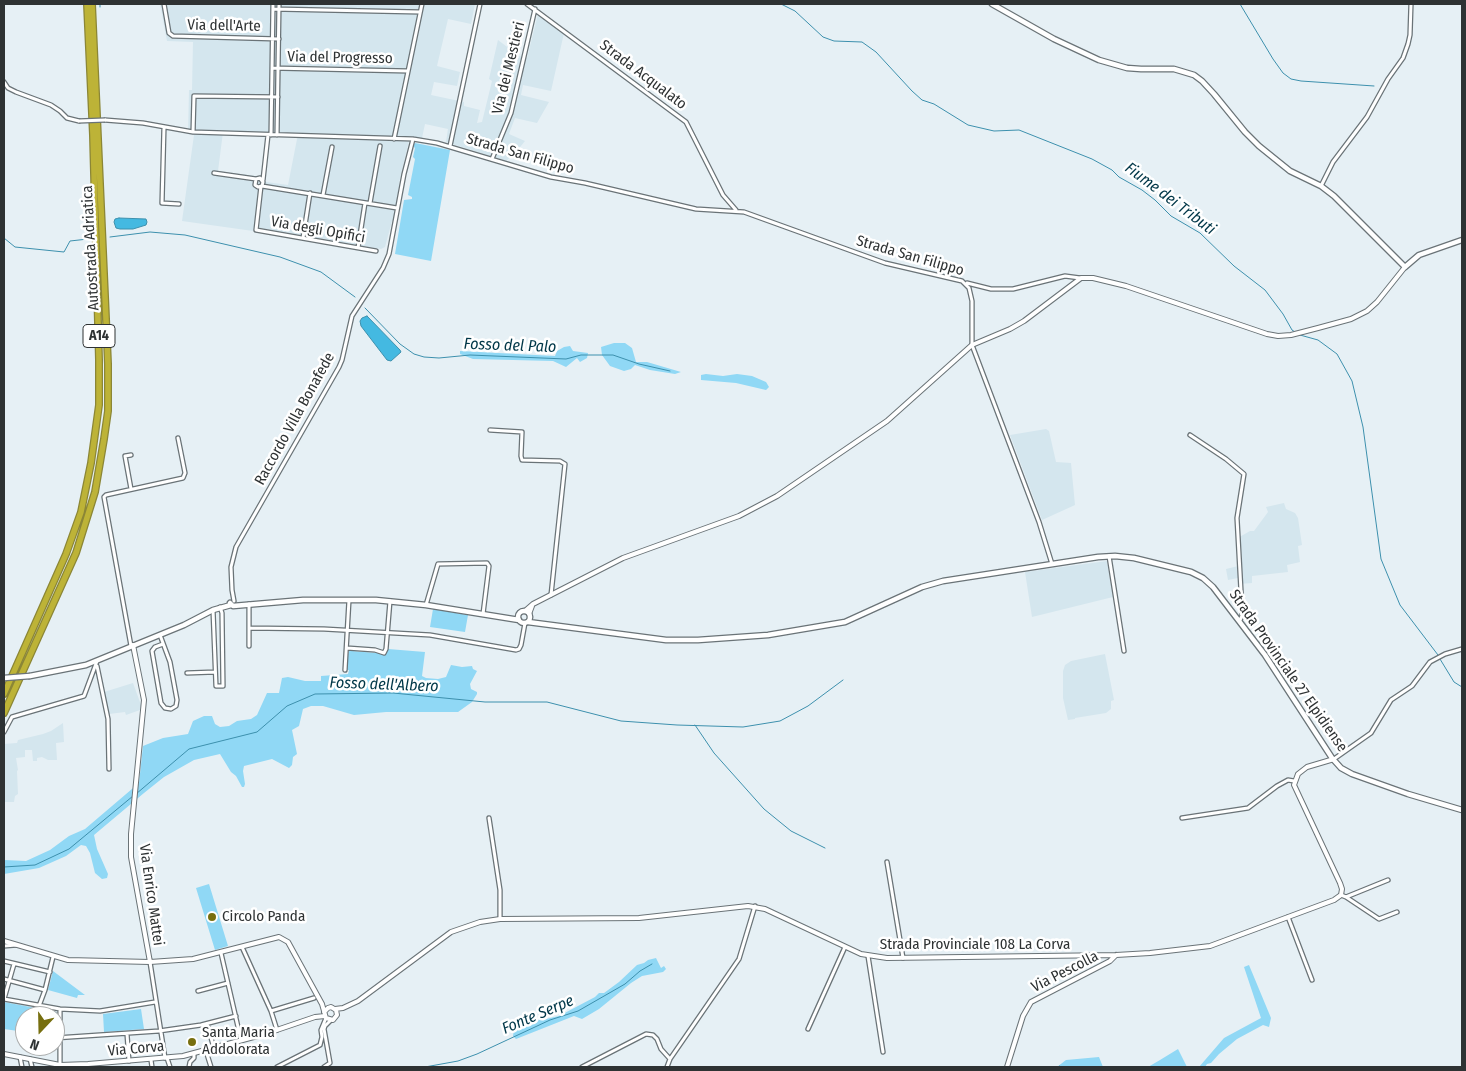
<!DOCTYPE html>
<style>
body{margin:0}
#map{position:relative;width:1466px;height:1071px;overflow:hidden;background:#e6f0f5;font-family:"Fira Sans Condensed",sans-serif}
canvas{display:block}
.frame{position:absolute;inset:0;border:5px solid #2e3233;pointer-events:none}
.north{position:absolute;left:15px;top:1006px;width:50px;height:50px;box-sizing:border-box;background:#fff;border:1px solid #abadad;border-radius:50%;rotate:201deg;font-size:14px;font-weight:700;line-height:20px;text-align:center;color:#2e3233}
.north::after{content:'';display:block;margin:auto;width:18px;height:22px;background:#776f0f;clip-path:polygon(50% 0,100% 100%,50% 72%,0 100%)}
</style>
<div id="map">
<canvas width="1466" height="1071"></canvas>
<div class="frame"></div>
<div class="north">N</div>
</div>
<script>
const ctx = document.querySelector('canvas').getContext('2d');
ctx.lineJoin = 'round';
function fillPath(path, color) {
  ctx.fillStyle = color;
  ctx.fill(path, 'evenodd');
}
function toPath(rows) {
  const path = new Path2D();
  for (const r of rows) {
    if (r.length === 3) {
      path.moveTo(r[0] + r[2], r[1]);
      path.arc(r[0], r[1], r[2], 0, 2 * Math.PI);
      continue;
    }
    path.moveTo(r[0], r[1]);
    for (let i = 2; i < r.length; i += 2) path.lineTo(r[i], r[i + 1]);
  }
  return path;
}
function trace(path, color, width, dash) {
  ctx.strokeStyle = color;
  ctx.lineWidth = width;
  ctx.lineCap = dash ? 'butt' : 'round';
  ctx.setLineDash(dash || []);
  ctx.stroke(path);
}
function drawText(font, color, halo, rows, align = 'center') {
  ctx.font = font + ' "Fira Sans Condensed",sans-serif';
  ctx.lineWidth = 5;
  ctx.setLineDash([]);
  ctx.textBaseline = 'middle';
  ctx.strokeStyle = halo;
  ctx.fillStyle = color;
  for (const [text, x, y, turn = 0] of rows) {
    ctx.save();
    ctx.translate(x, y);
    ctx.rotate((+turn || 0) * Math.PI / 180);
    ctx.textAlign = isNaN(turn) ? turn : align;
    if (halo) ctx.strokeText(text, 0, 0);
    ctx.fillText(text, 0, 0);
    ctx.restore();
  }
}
fillPath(toPath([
 [160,4,475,4,471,24,448,19,437,66,460,72,457,86,434,82,431,95,464,102,464,106,480,110,477,123,482,122,492,81,489,79,498,40,519,56,527,58,538,14,564,33,551,91,523,85,521,95,549,102,537,123,515,118,509,134,525,141,516,152,506,161,446,142,448,129,425,124,422,138,410,137,400,178,394,221,392,221,385,247,381,249,254,227,253,231,182,221,194,135,188,134,189,90,192,90,193,42,167,41],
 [223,132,298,134,288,185,266,182,255,176,218,171],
 [1046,429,1049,431,1056,462,1071,463,1075,505,1042,520,1010,435],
 [1284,503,1286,509,1295,513,1298,518,1302,545,1298,546,1300,562,1287,565,1288,572,1252,576,1252,583,1239,584,1238,578,1228,580,1226,569,1238,566,1236,539,1250,531,1254,531,1268,512,1266,507],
 [1107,561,1113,597,1032,617,1025,572],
 [1105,654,1114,700,1111,701,1111,709,1106,713,1075,718,1075,719,1068,720,1063,698,1063,671,1065,665,1071,661],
 [133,683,141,705,140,710,126,715,125,712,109,714,104,692],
 [63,723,64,742,56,743,57,760,48,760,42,757,37,758,37,761,33,761,32,750,25,750,25,757,16,758,18,770,17,771,18,794,15,796,14,802,4,802,4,744,17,743,18,740,43,734,51,731]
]), '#d4e6ee');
fillPath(toPath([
 [415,143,450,150,431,261,395,254,404,200,412,199,412,197,408,195,415,159,413,157,415,148,413,146],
 [614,343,625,343,632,348,636,362,647,362,681,372,675,374,650,370,635,365,631,369,624,371,610,366,602,355,601,347],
 [570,346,573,351,588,353,587,358,580,362,577,358,566,367,553,361,473,359,460,354,460,351,555,356,557,351,564,347],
 [706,374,723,376,737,374,752,376,766,382,769,387,766,390,736,383,701,380,701,375],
 [433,609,468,615,465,632,430,627],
 [350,649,352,651,376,653,375,651,385,654,388,649,425,652,422,676,426,678,438,679,446,677,451,665,462,667,472,666,473,669,477,671,470,684,471,689,477,692,477,694,472,702,458,712,386,712,354,715,323,706,311,706,303,709,299,726,292,730,297,754,293,757,292,765,289,768,272,759,244,766,243,771,245,784,244,787,242,787,236,776,231,772,220,754,194,760,164,777,144,793,94,835,97,849,108,874,107,878,102,879,95,873,90,853,86,846,81,845,66,856,39,868,4,874,4,860,26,861,50,850,69,836,85,829,139,783,143,746,163,738,188,734,193,721,204,716,212,716,215,724,220,727,229,726,237,721,251,719,257,715,267,693,279,693,282,678,288,677,305,681,321,681,321,676,348,674,349,670,347,670,348,654],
 [209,884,228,946,215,950,196,888],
 [656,958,661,968,664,966,666,969,663,972,642,976,631,983,599,1009,582,1019,574,1016,516,1039,513,1036,514,1030,540,1018,546,1019,559,1016,595,997,599,993,604,993,619,982,637,965,644,963,648,960],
 [1249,965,1271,1018,1269,1027,1263,1025,1237,1039,1219,1054,1211,1063,1207,1064,1205,1067,1199,1067,1224,1038,1261,1018,1244,967],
 [53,971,85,995,78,995,77,998,48,990],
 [4,1002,57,1012,57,1019,55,1018,55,1016,25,1016,25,1032,4,1029],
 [141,1009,144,1029,104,1032,103,1014],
 [1178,1049,1187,1067,1148,1067,1160,1060],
 [1099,1057,1103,1067,1057,1067,1066,1060]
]), '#90d8f5');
const water = toPath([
 [119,218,146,219,147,222,146,225,133,229,120,229,116,228,114,222,115,219,119,218],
 [367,316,400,350,401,352,391,361,387,360,361,326,360,321,362,318,367,316]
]);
fillPath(water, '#44b9e1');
trace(water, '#3d90ad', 1);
trace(toPath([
 [100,4,100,7],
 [781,4,795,11,823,37,834,41,862,42,876,52,912,91,922,100,934,104,968,125,994,131,1019,130,1092,159,1112,170,1119,177,1142,190,1155,200,1171,216,1200,233,1234,266,1265,290,1283,314,1292,330,1295,332],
 [1240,4,1273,59,1283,73,1291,79,1301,81,1374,86],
 [110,237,150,232,185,235,241,248,280,257,321,272,355,297],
 [4,238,15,247,64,252,70,241,88,239],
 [365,308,400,344,414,354,424,357,439,358,470,355,566,359,581,355,613,355,639,364,670,371],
 [1300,335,1318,340,1337,354,1352,381,1363,427,1381,559,1400,605,1438,655],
 [1440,659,1454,682,1462,687],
 [695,725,714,753,764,809,791,831,825,848],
 [136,794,189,749,257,732,287,706,315,694,393,693,485,702,547,702,621,721,677,725,743,727,780,721,808,706,843,680],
 [4,867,35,865,69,849,133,796],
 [1060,1066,1061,1067],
 [425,1067,458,1061,477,1054,550,1020,578,1011,625,984,640,971,652,964]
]), '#3d90ad', 1);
const minor = toPath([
 [164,4,169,33,173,36,279,39],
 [527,4,686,122,723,195,736,210],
 [273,9,420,12],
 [272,68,408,71],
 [4,82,8,88,16,92,51,105,60,111,67,118,79,121],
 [105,120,143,123,193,132,413,139,437,143,551,177,585,183,696,209,744,212,885,263,962,281,969,288,972,301,972,345,1039,522,1052,564],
 [164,127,162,203,179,204],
 [193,132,194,96,278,97],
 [271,135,273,4],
 [277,135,279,4],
 [394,139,422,4],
 [450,146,480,4],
 [492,159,511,113,535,9],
 [214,173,256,179,260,178,263,182,262,186,258,187,255,185,256,179],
 [263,180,268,135],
 [261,186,256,230,376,251],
 [262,186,397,208],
 [1321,186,1333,162,1367,117,1388,79,1403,58,1408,44,1410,35,1411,4],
 [323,195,332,147],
 [370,203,380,146],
 [303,238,310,193],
 [358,248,365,203],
 [967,283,991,289,1013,289,1065,276,1080,278],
 [490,430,522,432,521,456,522,460,560,461,565,464,551,595],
 [1190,435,1226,459,1244,474,1237,518,1242,609,1242,616,1240,620],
 [131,455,125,456,131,489],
 [1109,556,1124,651],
 [234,601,232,590,231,567,236,547,339,367,342,360,352,316,383,268,389,254,404,174,413,139],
 [249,604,249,646],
 [426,605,438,564,487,563,489,566,483,614],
 [213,610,216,686,223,686,222,613,220,607],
 [249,628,324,629,430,635,516,650,519,649,521,645,525,623],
 [160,635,170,662,177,700,176,706,171,709,165,708,161,703,152,651,155,647,163,644],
 [131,646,104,497,106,495,183,478,185,473,178,438],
 [347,648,375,650,384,653,386,649,390,601],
 [97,666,108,719,109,769],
 [345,670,349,600],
 [187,673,215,672],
 [4,732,12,717,84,696,97,661],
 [1334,759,1371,733,1391,700,1412,686,1430,662,1445,654,1462,649],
 [489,818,500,890,500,919],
 [1182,818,1248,808,1277,786,1288,780,1294,781],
 [887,862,903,958],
 [1341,895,1346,897,1388,880],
 [1346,897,1379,919,1397,912],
 [1288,917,1312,980],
 [4,946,16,945],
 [242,947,271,1011,277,1030],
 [221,953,241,1040],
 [868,956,883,1052],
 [4,961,50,972],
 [150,962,165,1058],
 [4,979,45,990],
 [198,991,228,983],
 [4,999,60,1009,100,1011,155,1002],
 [4,999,14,964],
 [39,1006,45,990,53,957],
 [60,1009,60,1065],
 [271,1011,314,998],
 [207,1024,214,1048],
 [808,1029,845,947],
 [127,1034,129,1061],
 [22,1035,25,1035],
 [55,1038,159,1031,201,1025,236,1016],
 [320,1045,322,1037,321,1030,326,1018],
 [206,1051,211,1067],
 [20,1057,22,1067],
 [167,1058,170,1067],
 [30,1059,32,1067],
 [151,1060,152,1067],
 [189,1067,190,1062,194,1058,194,1054],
 [277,1067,320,1045],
 [324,1067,330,1063,324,1029,325,1026,331,1020],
 [582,1067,646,1034,653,1035,657,1039,661,1049,670,1059],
 [667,1067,670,1059,739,959,755,906]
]);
const tertiary = toPath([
 [525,611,533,604,623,558,739,516,777,496,887,421,972,345,1010,329,1024,321,1081,278,1093,278,1126,286,1267,334,1278,336,1291,335,1318,328,1351,319,1367,311,1377,302,1405,267],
 [529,614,532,606],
 [133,645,144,700,131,834,131,857,150,962],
 [4,941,68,960,150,962,193,959,279,937,288,942,322,1004,326,1018,333,1020,337,1015,336,1010,331,1007,328,1008,324,1012],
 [335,1009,343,1008,358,1001,451,932,480,922,500,919,639,918,748,906,765,909,861,954,887,958,1116,955,1150,953,1210,946,1334,900,1341,895,1342,889,1340,883,1294,785,1298,774,1307,767,1334,759],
 [4,1054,60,1065,88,1064,183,1056,265,1034,315,1017,325,1016],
 [1007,1067,1023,1016,1031,1002,1110,961,1116,955]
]);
const secondary = toPath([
 [992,4,1054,39,1099,60,1127,68,1141,69,1174,69,1194,75,1202,81,1214,94,1245,132,1259,146,1290,171,1321,186,1334,196,1405,267,1419,255,1462,240],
 [230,603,233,606,303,600,376,600,426,605,519,620],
 [524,617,6],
 [528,622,666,640,698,640,768,635,845,622,922,587,943,581,1098,557,1115,556,1134,558,1191,572,1203,578,1213,587,1265,655,1332,758,1341,768,1352,774,1408,794,1462,810],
 [30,676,86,665,184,625,213,610,231,605]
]);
const motorway = toPath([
 [4,694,66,554,81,512,91,463,99,405,99,360,93,135,87,4],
 [4,713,76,553,95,492,104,439,108,411,108,364,92,4]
]);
trace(minor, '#6a7377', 5.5);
trace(tertiary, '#6a7377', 6);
trace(secondary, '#6a7377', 7);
trace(motorway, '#8b8636', 8);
trace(minor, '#fff', 3);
trace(tertiary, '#fff', 4);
trace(secondary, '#fff', 4.5);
trace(motorway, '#bdb337', 5.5);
const minorBridge = toPath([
 [79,121,105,120]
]);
const secondaryBridge = toPath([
 [4,678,30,676]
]);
trace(minorBridge, '#6a7377', 5.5, []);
trace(secondaryBridge, '#6a7377', 7, []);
trace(minorBridge, '#fff', 3);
trace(secondaryBridge, '#fff', 4.5);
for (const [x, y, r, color] of [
 [212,917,5,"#776f0f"],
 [192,1042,5,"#776f0f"]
]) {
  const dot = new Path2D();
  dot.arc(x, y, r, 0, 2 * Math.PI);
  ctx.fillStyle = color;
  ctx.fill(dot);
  trace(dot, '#fff', 2);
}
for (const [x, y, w] of [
 [99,336,32]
]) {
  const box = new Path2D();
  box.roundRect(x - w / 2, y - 11.5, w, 23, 4);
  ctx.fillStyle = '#fff';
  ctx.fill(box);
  trace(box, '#2e3233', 1);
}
drawText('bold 14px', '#2e3233', null, [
 ["A14",99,336]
]);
drawText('15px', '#2e3233', '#fff', [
 ["Via dell'Arte",224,26,1],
 ["Via del Progresso",340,58,1],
 ["Via dei Mestieri",509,68,-76],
 ["Strada Acqualato",643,75,37],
 ["Strada San Filippo",520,154,16],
 ["Via degli Opifici",318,230,10],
 ["Autostrada Adriatica",91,248,-93],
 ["Strada San Filippo",910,256,16],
 ["Raccordo Villa Bonafede",295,419,-61],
 ["Strada Provinciale 27 Elpidiense",1288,671,55],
 ["Via Enrico Mattei",151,895,82],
 ["Strada Provinciale 108 La Corva",975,945],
 ["Via Pescolla",1065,972,-27],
 ["Via Corva",136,1049,-5]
]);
drawText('15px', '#2e3233', '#fff', [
 ["Circolo Panda",222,917],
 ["Santa Maria",202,1033],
 ["Addolorata",202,1050]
], 'left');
drawText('italic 16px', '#013748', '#fff', [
 ["Fiume dei Tributi",1170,199,37],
 ["Fosso del Palo",510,346,2],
 ["Fosso dell'Albero",384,685,2],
 ["Fonte Serpe",538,1015,-23]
]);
</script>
